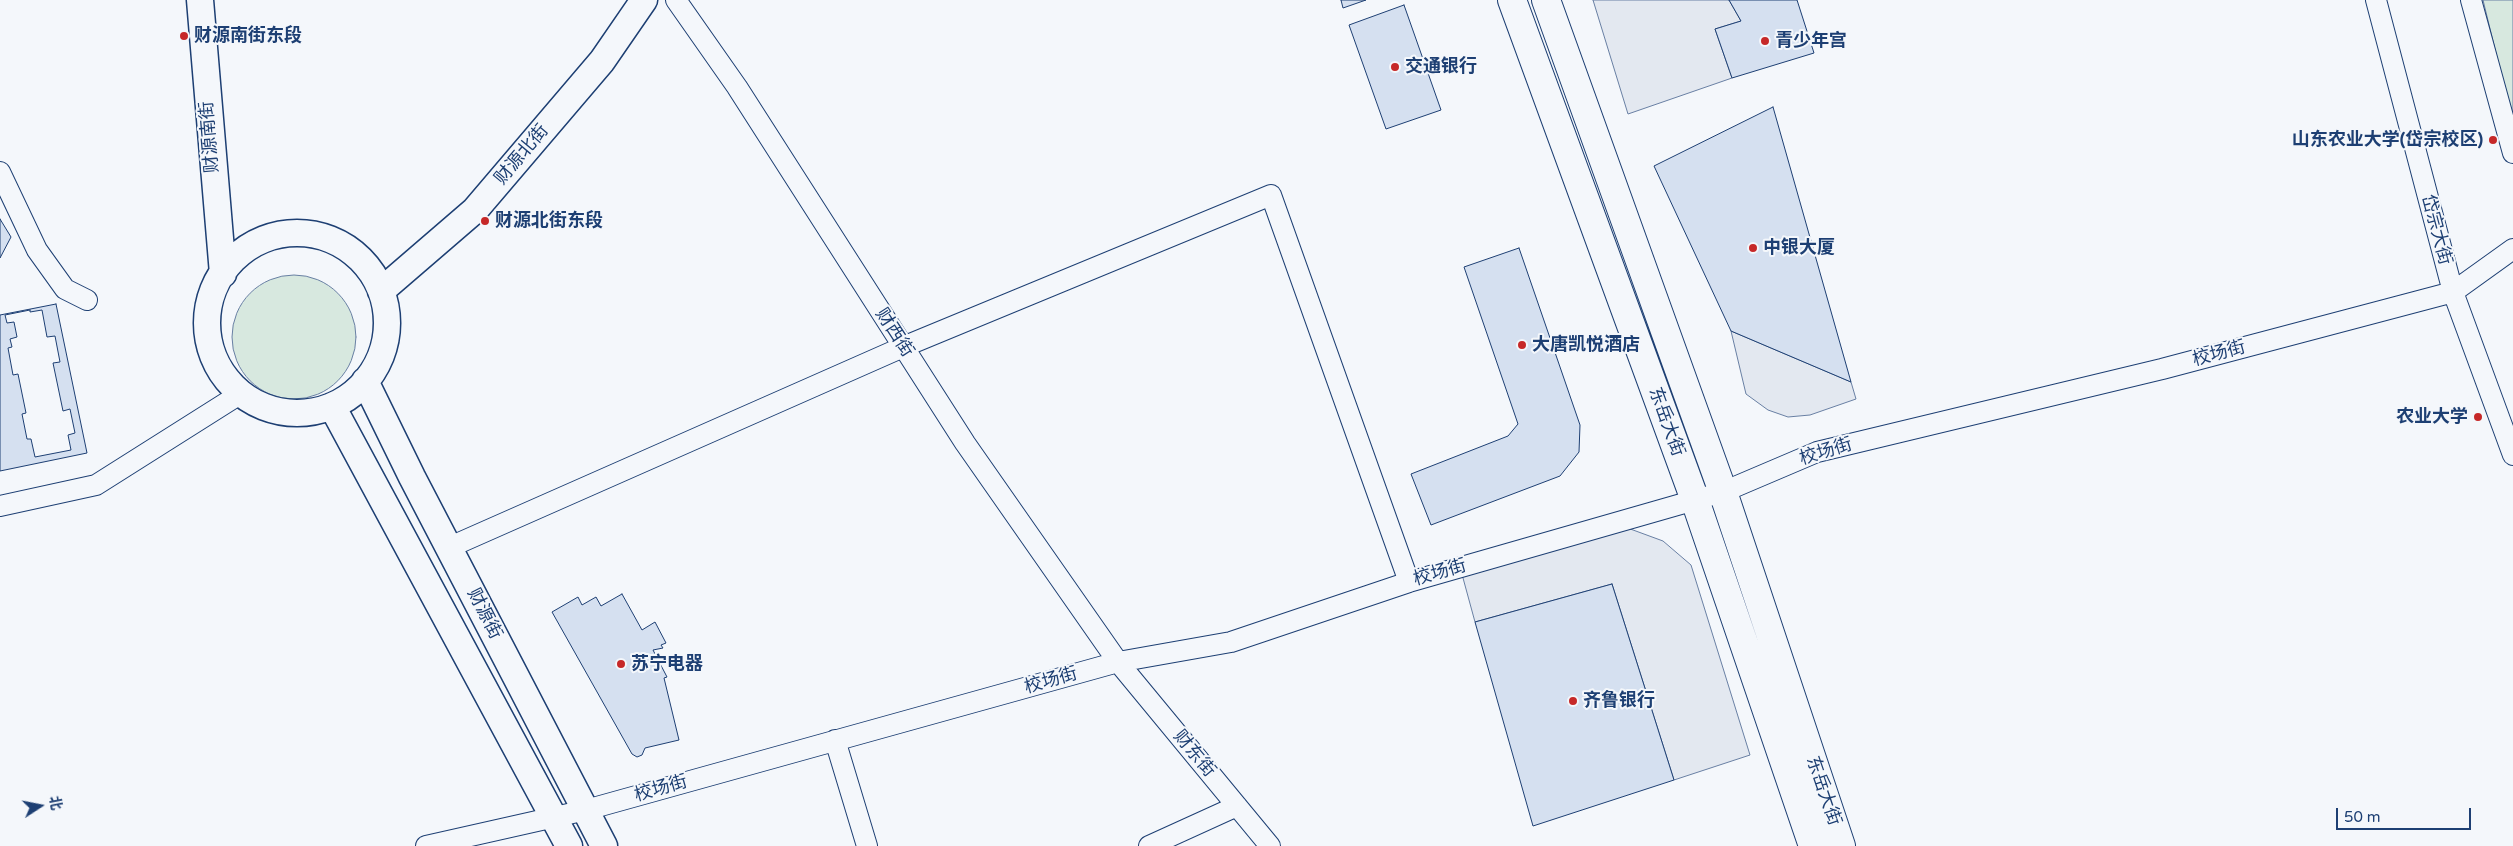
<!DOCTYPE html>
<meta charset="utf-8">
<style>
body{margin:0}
#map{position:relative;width:2513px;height:846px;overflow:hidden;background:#f4f7fb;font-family:"Varela Round","Noto Sans SC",sans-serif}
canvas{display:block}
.north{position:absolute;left:15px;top:781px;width:50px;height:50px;-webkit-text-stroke:4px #f4f7fb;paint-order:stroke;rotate:79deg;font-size:14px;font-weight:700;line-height:20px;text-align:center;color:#1d3f73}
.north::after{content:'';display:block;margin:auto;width:18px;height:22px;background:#1d3f73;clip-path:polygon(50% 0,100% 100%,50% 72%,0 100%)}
.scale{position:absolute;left:2336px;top:808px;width:135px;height:22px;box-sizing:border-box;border:2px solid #1d3f73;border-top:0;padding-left:6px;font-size:15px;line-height:18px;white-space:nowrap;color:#1d3f73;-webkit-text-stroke:4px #f4f7fb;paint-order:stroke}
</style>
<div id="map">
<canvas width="2513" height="846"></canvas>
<div class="north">北</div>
<div class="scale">50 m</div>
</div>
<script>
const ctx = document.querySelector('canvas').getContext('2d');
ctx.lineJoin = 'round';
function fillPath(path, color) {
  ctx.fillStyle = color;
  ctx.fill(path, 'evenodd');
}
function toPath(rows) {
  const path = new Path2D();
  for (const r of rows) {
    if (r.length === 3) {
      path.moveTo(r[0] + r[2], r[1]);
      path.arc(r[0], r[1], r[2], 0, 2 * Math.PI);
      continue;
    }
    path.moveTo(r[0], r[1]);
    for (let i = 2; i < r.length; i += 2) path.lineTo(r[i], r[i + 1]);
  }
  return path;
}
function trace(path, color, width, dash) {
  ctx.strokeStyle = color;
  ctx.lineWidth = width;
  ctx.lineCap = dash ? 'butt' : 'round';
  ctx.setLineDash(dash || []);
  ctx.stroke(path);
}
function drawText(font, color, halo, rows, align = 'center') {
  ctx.font = font + ' "Varela Round","Noto Sans SC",sans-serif';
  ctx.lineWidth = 4;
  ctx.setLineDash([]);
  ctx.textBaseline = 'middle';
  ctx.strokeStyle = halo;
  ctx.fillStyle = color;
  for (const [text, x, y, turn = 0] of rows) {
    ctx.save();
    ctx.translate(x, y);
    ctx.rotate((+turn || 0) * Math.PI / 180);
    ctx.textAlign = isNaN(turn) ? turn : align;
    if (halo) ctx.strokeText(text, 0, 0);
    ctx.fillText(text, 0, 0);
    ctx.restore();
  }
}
const green = toPath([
 [2483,0,2513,0,2513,123,2483,0],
 [294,337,62]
]);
fillPath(green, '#d7e8df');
trace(green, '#687fa3', 1);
const parking = toPath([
 [1593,0,1729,0,1741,21,1715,29,1732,78,1628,114,1593,0],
 [1731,331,1851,382,1856,399,1810,415,1788,417,1768,410,1746,394,1731,331],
 [1614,523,1663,541,1691,565,1750,755,1674,780,1612,584,1475,622,1460,567,1614,523]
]);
fillPath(parking, '#e3e8f0');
trace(parking, '#687fa3', 1);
const building = toPath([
 [1341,0,1366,0,1343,8,1341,0],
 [1729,0,1797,0,1814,53,1732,78,1715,29,1741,21,1729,0],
 [1404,5,1441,110,1386,129,1349,25,1404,5],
 [1773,107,1851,382,1731,331,1654,166,1773,107],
 [0,219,11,237,0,258,0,219],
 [1519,248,1580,425,1579,452,1560,476,1431,525,1411,474,1508,436,1518,424,1464,267,1519,248],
 [56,304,87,453,0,471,0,315,56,304],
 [30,310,30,312,42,310,47,337,55,336,60,362,53,363,63,411,70,409,75,433,68,435,71,450,35,457,31,439,27,439,22,414,26,413,18,374,13,375,8,348,12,347,10,339,17,337,14,322,7,323,5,315,30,310],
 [1612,584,1674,780,1533,826,1475,622,1612,584],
 [622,594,642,630,655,622,666,643,661,645,663,648,653,650,667,677,664,678,679,740,645,748,642,755,637,757,632,754,552,612,578,597,582,605,596,597,601,606,622,594]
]);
fillPath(building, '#d5e0f0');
trace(building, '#1d3f73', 1);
const minor = toPath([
 [676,0,737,87,965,443,1118,662,1270,846],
 [2376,0,2453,292,2513,455],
 [2471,0,2513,153],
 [0,172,37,250,65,289,87,300],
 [0,506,96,485,240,394],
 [450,547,903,347,1271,195,1409,582],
 [835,740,867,846],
 [426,846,586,810,1118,662,1231,642,1409,582,1723,492,1817,452,2162,369,2453,292,2513,249],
 [1149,846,1237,806]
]);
const major = toPath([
 [200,0,223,274],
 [297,323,90],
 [381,291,475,210,602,61,644,0],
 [365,381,412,477,604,846],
 [332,406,569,846]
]);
const highway = toPath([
 [1512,0,1695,500,1813,846],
 [1546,0,1723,492,1841,846]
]);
trace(minor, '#1d3f73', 22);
trace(major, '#1d3f73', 29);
trace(highway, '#1d3f73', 30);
trace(minor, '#f4f7fb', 20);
trace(major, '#f4f7fb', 26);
trace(highway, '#f4f7fb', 28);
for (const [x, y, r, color] of [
 [184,36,5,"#c62828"],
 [1765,41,5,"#c62828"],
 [1395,67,5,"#c62828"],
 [2493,140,5,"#c62828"],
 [485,221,5,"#c62828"],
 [1753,248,5,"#c62828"],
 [1522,345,5,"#c62828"],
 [2478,417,5,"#c62828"],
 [621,664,5,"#c62828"],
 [1573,701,5,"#c62828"]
]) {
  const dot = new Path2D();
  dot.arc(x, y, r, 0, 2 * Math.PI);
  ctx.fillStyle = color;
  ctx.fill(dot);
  trace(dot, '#f4f7fb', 2);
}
drawText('bold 18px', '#1d3f73', '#f4f7fb', [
 ["财源南街东段",194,36],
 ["青少年宫",1775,41],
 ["交通银行",1405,67],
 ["山东农业大学(岱宗校区)",2483,140,"right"],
 ["财源北街东段",495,221],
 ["中银大厦",1763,248],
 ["大唐凯悦酒店",1532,345],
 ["农业大学",2468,417,"right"],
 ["苏宁电器",631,664],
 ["齐鲁银行",1583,701]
], 'left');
drawText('18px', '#1d3f73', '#f4f7fb', [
 ["财源南街",210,137,-95],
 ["财源北街",522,155,-50],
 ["岱宗大街",2436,230,75],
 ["财西街",894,333,57],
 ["校场街",2219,354,-15],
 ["东岳大街",1666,422,70],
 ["校场街",1826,452,-17],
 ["校场街",1440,573,-16],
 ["财源街",484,614,63],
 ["校场街",1051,681,-16],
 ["财东街",1194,754,50],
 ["校场街",661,789,-16],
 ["东岳大街",1823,791,71]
]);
</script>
